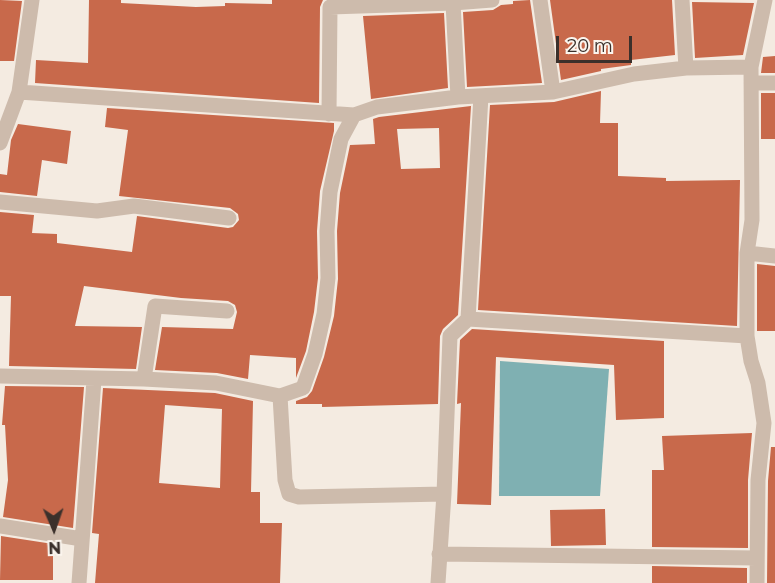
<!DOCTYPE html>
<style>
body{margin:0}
#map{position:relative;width:775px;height:583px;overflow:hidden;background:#f4ebe1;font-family:Montserrat,sans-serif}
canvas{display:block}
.north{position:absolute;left:24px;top:499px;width:60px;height:60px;-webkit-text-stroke:4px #fbf5ee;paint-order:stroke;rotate:178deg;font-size:16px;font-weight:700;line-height:24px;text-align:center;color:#3b302b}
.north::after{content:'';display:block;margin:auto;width:21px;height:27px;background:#3b302b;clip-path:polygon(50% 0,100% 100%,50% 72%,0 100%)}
.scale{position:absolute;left:556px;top:36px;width:76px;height:27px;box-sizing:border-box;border:3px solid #3b302b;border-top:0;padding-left:8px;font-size:18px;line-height:21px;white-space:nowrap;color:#3b302b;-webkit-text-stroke:4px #fbf5ee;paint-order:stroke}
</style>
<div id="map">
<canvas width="775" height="583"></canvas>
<div class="north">N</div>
<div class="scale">20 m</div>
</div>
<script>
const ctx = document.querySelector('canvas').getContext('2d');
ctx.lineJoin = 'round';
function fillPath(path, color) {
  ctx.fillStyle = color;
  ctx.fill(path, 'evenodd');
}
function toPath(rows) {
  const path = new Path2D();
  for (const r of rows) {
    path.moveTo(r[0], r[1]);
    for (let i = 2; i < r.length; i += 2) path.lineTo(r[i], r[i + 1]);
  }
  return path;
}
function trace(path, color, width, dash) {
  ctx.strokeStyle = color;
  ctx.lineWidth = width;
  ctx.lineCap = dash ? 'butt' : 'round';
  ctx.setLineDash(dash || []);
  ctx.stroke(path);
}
fillPath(toPath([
 [500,361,609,369,600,496,499,496]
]), '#7fb0b2');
fillPath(toPath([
 [0,0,22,1,14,61,0,61],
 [89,0,121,0,121,3,196,7,225,6,225,3,272,4,272,0,323,0,320,7,319,103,35,83,36,60,88,63],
 [530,0,542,83,467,87,463,12,493,10,501,5,513,4,513,1],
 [550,0,672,0,675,55,631,60,631,65,601,69,601,71,561,80],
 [692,2,754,3,743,55,695,58],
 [444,13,448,88,371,99,363,16],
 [775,56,775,73,761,73,763,57],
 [601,91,600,123,618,123,618,176,666,178,666,181,740,180,737,326,478,310,490,105,554,102],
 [761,93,775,93,775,139,761,139],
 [471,106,458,315,443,329,440,336,438,404,322,407,322,404,296,404,296,401,307,397,312,391,324,357,334,316,338,279,337,231,340,193,350,145,375,144,373,119,379,117],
 [439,128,440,168,401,169,397,129],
 [107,108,334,123,334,131,320,191,317,231,318,278,314,312,306,351,296,378,296,358,250,355,248,379,217,373,155,370,162,327,233,329,237,312,235,305,228,301,181,298,84,286,75,326,142,327,136,369,9,366,11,296,0,296,0,212,34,215,32,233,57,234,57,243,132,252,137,216,228,228,233,227,239,220,238,214,230,208,119,196,128,130,105,127],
 [18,124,71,131,67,164,42,160,37,196,0,192,0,174,7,175,11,140],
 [757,264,775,266,775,331,757,331],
 [472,329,664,341,664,418,616,420,614,365,496,357,491,505,457,504,461,403,457,404,460,340],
 [5,386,84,387,73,528,3,517,8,480,5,425,2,425],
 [103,388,215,393,253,401,251,492,260,492,260,523,282,523,280,583,95,583,99,534,92,533],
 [165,405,222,409,220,488,159,483],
 [752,433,748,480,748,548,652,547,652,470,664,470,662,436],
 [771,447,775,447,775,583,767,583,768,481],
 [605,509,606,545,551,546,550,510],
 [1,536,53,544,53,580,0,580],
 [652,566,747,568,747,583,652,583]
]), '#c8694b');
trace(toPath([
 [32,0,19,92,354,115],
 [540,0,553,92],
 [682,0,686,68],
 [453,3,492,0],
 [751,67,765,0],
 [751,83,775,83],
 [481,96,468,319,747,336],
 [329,114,330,7,453,3,458,97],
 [0,143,19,92],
 [0,202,97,211,134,206,229,218],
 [747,253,775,256],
 [0,376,144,379,216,383,280,396,303,388,315,354,324,314,328,278,327,231,330,192,341,139,354,115,377,107,458,97,553,92,634,74,686,68,751,67,752,220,747,253,747,336,751,361,758,383,764,423,758,480,757,583],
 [144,379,155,306,227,311],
 [280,396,285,480,289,494,299,497,444,494,450,336,468,319],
 [0,526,82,539],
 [439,554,757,558],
 [79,583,94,380],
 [438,583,444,494]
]), '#cdbbac', 15);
</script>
